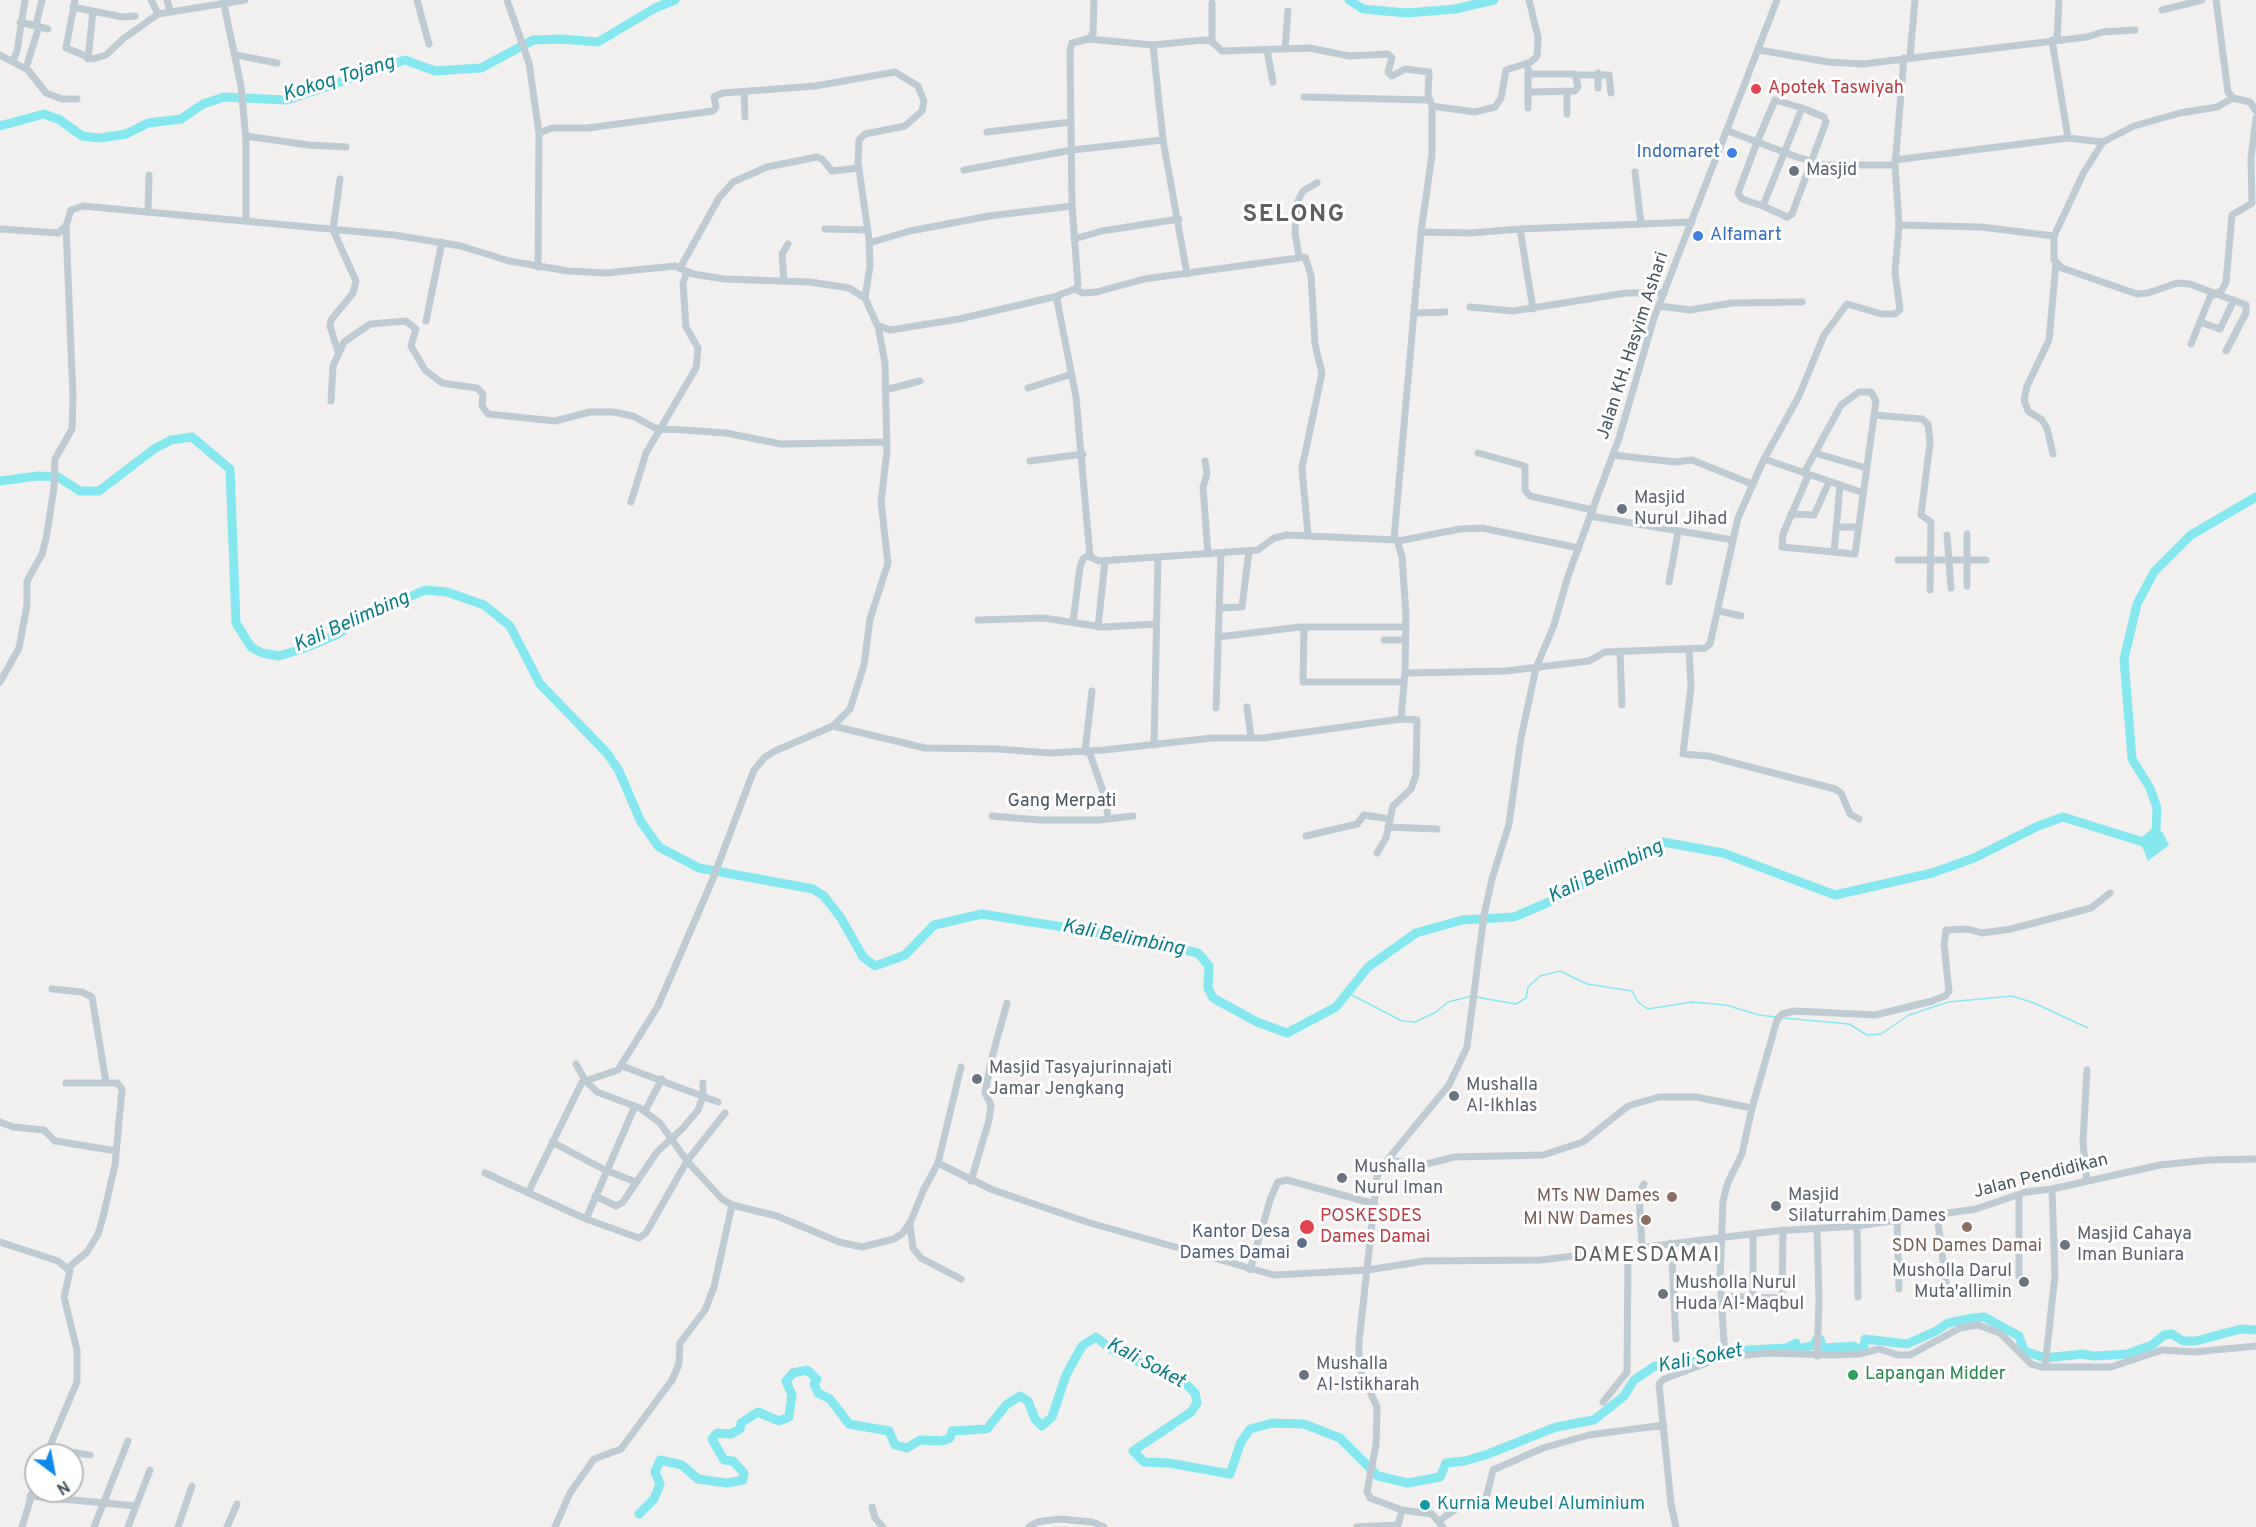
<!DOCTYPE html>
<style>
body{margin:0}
#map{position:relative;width:2256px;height:1527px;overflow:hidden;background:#f2efef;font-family:Overpass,sans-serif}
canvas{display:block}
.north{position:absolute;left:24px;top:1443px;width:60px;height:60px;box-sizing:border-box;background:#fff;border:2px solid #b5bbbf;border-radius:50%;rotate:148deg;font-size:16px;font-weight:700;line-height:24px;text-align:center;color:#46555e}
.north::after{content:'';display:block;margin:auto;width:21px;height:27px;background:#0e8aec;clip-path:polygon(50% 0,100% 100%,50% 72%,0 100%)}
</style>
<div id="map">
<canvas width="2256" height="1527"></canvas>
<div class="north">N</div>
</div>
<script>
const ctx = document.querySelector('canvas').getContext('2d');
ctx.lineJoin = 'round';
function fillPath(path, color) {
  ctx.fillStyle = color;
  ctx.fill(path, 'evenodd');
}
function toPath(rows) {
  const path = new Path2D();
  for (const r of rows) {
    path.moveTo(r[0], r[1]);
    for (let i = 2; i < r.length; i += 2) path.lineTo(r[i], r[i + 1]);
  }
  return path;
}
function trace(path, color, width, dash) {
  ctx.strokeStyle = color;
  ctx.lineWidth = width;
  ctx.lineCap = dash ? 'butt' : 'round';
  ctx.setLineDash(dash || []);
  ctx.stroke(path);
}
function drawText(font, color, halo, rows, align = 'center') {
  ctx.font = font + ' Overpass,sans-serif';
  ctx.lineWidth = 6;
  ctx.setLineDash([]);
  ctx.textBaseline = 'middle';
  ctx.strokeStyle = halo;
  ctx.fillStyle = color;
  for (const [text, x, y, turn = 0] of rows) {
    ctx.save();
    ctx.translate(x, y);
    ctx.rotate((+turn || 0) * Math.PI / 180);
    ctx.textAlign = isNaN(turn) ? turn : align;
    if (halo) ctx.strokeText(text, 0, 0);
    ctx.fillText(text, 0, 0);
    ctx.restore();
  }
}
fillPath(toPath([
 [2162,831,2169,845,2148,861,2142,846]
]), '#85e8f1');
trace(toPath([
 [1346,992,1402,1021,1415,1022,1436,1012,1448,1002,1472,996],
 [1476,997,1516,1004,1526,998,1528,987,1540,976,1560,971,1587,984,1632,991,1638,1002,1648,1009,1692,1002,1726,1005,1759,1015,1776,1017],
 [1784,1018,1849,1024,1867,1035,1881,1034,1909,1015,1948,1002,2012,996,2034,1003,2088,1028]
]), '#85e8f1', 1.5);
trace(toPath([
 [1349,0,1363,9,1407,13,1455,9,1494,0],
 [0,126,44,114,60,120,82,136,100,138,126,134,148,123,181,119,203,104,224,97,287,100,405,60,435,71,481,68,533,40,561,39,598,42,655,8,675,0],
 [0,481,38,476,58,477,80,491,99,491,154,449,171,440,192,437,230,469,236,623,251,647,262,653,279,656,305,648,338,634,359,619,425,590,447,592,484,605,510,626,540,684,607,753,619,771,641,822,659,847,699,868,813,889,824,896,841,918,863,957,875,966,905,955,934,925,982,914,1112,935,1198,953,1209,966,1208,988,1213,998,1257,1022,1287,1033,1336,1007,1368,967,1416,933,1462,920,1514,917,1549,902,1663,842,1723,853,1835,895,1932,873,1974,858,2038,826,2063,817,2143,842,2156,831,2157,808,2150,788,2132,759,2124,659,2137,604,2154,572,2191,535,2256,497],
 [639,1514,654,1499,660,1484,655,1472,660,1460,682,1465,698,1479,727,1483,743,1480,744,1473,733,1461,724,1460,712,1439,717,1433,731,1434,740,1429,741,1423,758,1412,779,1421,789,1417,792,1395,786,1381,793,1373,807,1370,817,1379,814,1384,818,1393,830,1399,849,1424,889,1431,895,1445,907,1448,920,1440,942,1441,950,1438,952,1431,987,1429,1006,1405,1020,1396,1028,1401,1035,1419,1042,1426,1052,1417,1066,1375,1082,1346,1096,1337,1112,1350,1186,1384,1195,1393,1197,1403,1191,1412,1133,1451,1144,1462,1169,1463,1230,1474,1241,1442,1250,1429,1272,1423,1304,1424,1340,1438,1378,1476,1408,1483,1440,1477,1446,1463,1465,1461,1488,1454,1556,1427,1594,1420,1624,1396,1634,1380,1655,1366,1686,1364,1732,1351,1786,1348,1796,1343,1796,1348,1802,1348,1814,1345,1817,1339,1820,1339,1823,1348,1853,1346,1859,1349,1864,1346,1865,1339,1907,1344,1936,1331,1948,1323,1973,1318,1984,1317,2019,1336,2024,1351,2045,1358,2082,1354,2094,1356,2127,1354,2152,1345,2164,1335,2172,1334,2183,1341,2196,1341,2241,1329,2256,1330]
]), '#85e8f1', 9);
trace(toPath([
 [75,0,66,48,93,59,106,55,123,39,158,14,245,0],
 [151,0,158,14],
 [167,0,170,11],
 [223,0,241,86,246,140,246,220],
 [417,0,429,44],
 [507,0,529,63,539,133],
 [1094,0,1093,34,1088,39,1072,43,1070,51,1072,206,1078,285,1075,289,1059,295,1057,300,1076,397,1090,557,1099,561,1258,550,1274,538,1287,535,1397,540,1402,557,1406,615,1405,671,1407,673,1506,671,1589,661,1605,652,1705,648,1710,644,1738,518,1764,459,1799,396,1824,335,1847,304,1882,314,1895,314,1900,310,1895,272,1899,225,1895,165,1904,58],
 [2216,0,2228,92,2233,98,2250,102,2256,111],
 [1212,3,1212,42],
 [73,7,122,17,135,16],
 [2162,10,2202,0],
 [20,22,48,29],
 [36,25,42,0],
 [1088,39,1153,45,1203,40,1211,41,1222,51,1310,48,1349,56,1388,54,1392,58,1388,72,1392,76,1405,69,1429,72,1428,95,1432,106],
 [2052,40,2068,138],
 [2057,40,2059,0],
 [1153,45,1163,140,1187,274],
 [1285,49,1288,11],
 [1267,50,1273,82],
 [1759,50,1828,62,1863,64,2087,37,2103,32,2135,30],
 [0,55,28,70,46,93,62,99,77,99],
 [236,55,277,63],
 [1910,56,1915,0],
 [88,59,93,11],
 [13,61,17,51,25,0],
 [26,68,39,26],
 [1528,69,1528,108],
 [1528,74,1575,74,1578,87,1575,91,1528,92],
 [1576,75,1609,75,1611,93],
 [1598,88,1598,73],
 [744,92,745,117],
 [1567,92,1567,114],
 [1304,97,1429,100],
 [1802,108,1824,117,1826,122,1792,214,1787,217,1763,206,1802,108],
 [1728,131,1797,157,1825,165,1895,165],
 [987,132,1071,122],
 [246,136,308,145,346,147],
 [1895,160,2068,138,2103,142],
 [964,170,1072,150,1163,140],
 [1635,172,1641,224],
 [1763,206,1742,199,1738,193,1757,142,1775,100,1802,108],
 [148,212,149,175],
 [1899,225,1981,227,2054,236,2084,172,2103,142,2134,126,2180,113,2217,107,2233,98],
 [0,229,58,233,66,226,71,210,83,206,394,235,461,246,509,261,568,271,606,273,675,266,693,274,724,279,810,282,849,288,865,298,877,325,890,330,959,319,1058,296],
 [825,229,868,230],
 [1520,229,1533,309],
 [1421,232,1471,233,1520,229,1692,222],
 [2054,236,2054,260,2062,268,2137,294,2148,293,2177,283,2190,284,2246,305,2246,313,2226,351],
 [1074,239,1102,231,1179,219],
 [869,243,910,231,989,216,1072,206],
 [1299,256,1295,233,1297,203,1303,191,1317,183],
 [538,267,539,133,552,128,588,128,713,111,716,107,714,97,723,93,815,86,895,72,918,86,924,101,922,111,905,126,865,134,859,140,858,162,869,239,870,266,865,298],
 [680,268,719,198,733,182,767,167,817,157,822,159,832,171,859,168],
 [784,281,782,254,788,244],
 [1075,289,1082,293,1097,292,1144,279,1305,257,1311,275,1315,344,1322,373,1302,468,1308,535],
 [1659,306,1690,310,1732,303,1802,302],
 [1470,307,1513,311,1626,293,1664,293],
 [1415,313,1445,312],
 [426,321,442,242],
 [2200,322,2220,329,2234,300],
 [2191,344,2210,297,2222,290,2226,282,2232,215,2252,203,2251,158,2256,118],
 [338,352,330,326,331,320,353,293,356,281,333,230,340,179],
 [1028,388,1072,374],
 [885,390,920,381],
 [331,401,333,366,344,342,370,324,406,321,416,329,411,346,425,370,442,383,477,388,483,394,482,406,488,414,555,421,590,412,613,412,633,416,655,428,726,433,781,444,886,442],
 [1874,415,1922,419,1928,424,1930,443,1921,515,1931,522,1930,590],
 [1478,453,1525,466,1525,490,1530,496,1593,510],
 [1815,453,1866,468],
 [2053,454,2047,428,2042,420,2028,411,2024,400,2027,386,2049,340,2056,263],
 [1613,455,1675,462,1692,460,1752,484],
 [1764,459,1861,492],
 [1030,461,1083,454],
 [1205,461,1207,474,1203,487,1208,554],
 [1804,473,1841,405,1859,392,1871,392,1876,401,1855,554,1782,547,1783,534,1808,476],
 [631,502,646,453,696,368,698,348,686,327,683,283,687,272],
 [1791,514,1814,515,1829,482],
 [1590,516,1733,540],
 [1836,527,1858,527],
 [1967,534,1967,586],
 [1947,535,1951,588],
 [1394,539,1421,232,1432,155,1432,106,1475,112,1495,107,1501,98,1506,70,1531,62,1537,56,1538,37,1529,0],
 [1398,541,1460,529,1482,528,1579,548],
 [1834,552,1840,486],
 [1898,560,1986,560],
 [1669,582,1678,532],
 [1221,608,1242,607,1249,551],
 [1719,611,1741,616],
 [978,620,1043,618,1103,627,1157,624],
 [1073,622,1080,567,1083,559,1090,554],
 [1098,627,1105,561],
 [1304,627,1303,682,1404,682],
 [1218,637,1300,627,1406,627],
 [1384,640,1406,640],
 [1689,649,1691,687,1683,754,1708,756,1835,789,1841,793,1850,814,1859,819],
 [1620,651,1622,705],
 [0,682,19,648,27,605,27,581,42,554,46,539,54,488,55,459,72,429,73,397,66,227],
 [1247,707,1251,738],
 [1216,708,1221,553],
 [833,726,925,748,998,749,1049,753,1104,750,1212,738,1263,738,1401,719,1405,672],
 [1154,745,1158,557],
 [1089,751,1106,800,1108,819],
 [1085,752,1092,691],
 [992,816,1040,820,1099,820,1133,816],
 [1388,827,1437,829],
 [1306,836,1357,824,1364,815,1390,819],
 [1377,853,1386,838,1393,806,1411,789,1416,775,1417,720,1401,719],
 [52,989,82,992,92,997,106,1082],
 [576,1064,585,1080,597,1092,640,1108,660,1123,687,1161,722,1199,732,1205,777,1216,839,1242,862,1247,894,1239,903,1233,911,1221,923,1191,938,1163,961,1067],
 [622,1066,718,1102],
 [2087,1070,2083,1143,2087,1181],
 [66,1083,117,1083,122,1089,115,1165,103,1217,98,1234,87,1252,68,1268],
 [645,1111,662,1079],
 [0,1122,13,1127,44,1130,55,1141,62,1142,116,1151],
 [552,1142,605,1170,636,1182],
 [1388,1160,1423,1165,1454,1157,1543,1155,1583,1142,1628,1106,1659,1097,1696,1097,1752,1108,1777,1020,1782,1014,1795,1011,1875,1015,1932,1001,1945,996,1949,991,1944,945,1946,930,1968,929,1982,933,2011,929,2091,908,2110,893],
 [938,1163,993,1190,1087,1222,1274,1275,1368,1270,1424,1261,1541,1260,1775,1231,1857,1226,1976,1209,2026,1192,2052,1189,2160,1165,2208,1160,2256,1159],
 [485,1173,586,1219,639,1238,646,1233,687,1161,725,1113],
 [971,1181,989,1120,991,1105,985,1093,992,1057,1007,1003],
 [528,1193,582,1082,618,1070,658,1006,712,881,754,770,765,757,775,751,833,726,850,709,864,665,870,619,888,563,881,502,887,451,885,363,878,326],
 [2019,1195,2019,1276],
 [595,1196,616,1206,623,1202,657,1152,683,1128,698,1110,703,1096,703,1083],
 [1937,1215,1946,1282],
 [586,1219,635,1106],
 [1897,1220,1899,1289],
 [910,1225,913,1248,921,1258,961,1279],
 [1857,1226,1858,1297],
 [1753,1234,1753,1296],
 [0,1242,58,1261,70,1271,64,1297,77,1350,77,1382,46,1455],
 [1671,1243,1676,1339],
 [1642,1246,1639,1195,1644,1184],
 [1250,1270,1271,1197,1278,1182,1287,1180,1375,1204],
 [1721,1296,1782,1298,1783,1230],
 [1817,1356,1819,1301,1817,1229],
 [1725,1357,1720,1279,1723,1201,1728,1182,1742,1154,1752,1108],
 [2045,1367,2055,1275,2052,1189],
 [1603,1402,1627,1372,1628,1248],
 [49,1449,90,1455],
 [30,1496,136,1506],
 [872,1507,875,1518,883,1527],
 [1439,1521,1454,1510,1486,1498,1493,1470,1543,1448,1589,1435,1664,1425],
 [22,1527,36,1481],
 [94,1527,128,1441],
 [128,1527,150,1470],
 [178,1527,192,1486],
 [227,1527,237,1504],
 [555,1527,570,1493,594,1459,621,1449,672,1380,679,1364,680,1343,705,1310,714,1287,732,1205],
 [1029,1527,1037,1522,1059,1519,1092,1522,1104,1527],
 [1357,1527,1398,1525,1402,1510],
 [1443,1527,1432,1514,1402,1510,1370,1498,1367,1491,1376,1445,1377,1407,1359,1368,1359,1342,1377,1177,1384,1164,1449,1085,1467,1047,1484,915,1492,879,1509,824,1521,738,1536,668,1554,625,1568,576,1619,438,1654,318,1777,0],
 [1676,1527,1671,1504,1659,1384,1664,1379,1723,1357,1768,1353,1832,1355,1859,1354,1879,1349,1898,1355,1910,1355,1960,1328,1978,1325,2000,1333,2031,1364,2041,1367,2111,1367,2162,1350,2194,1352,2256,1346]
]), '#becbd2', 7);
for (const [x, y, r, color] of [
 [1756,89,6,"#e0444e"],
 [1732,153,6,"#3f7fe0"],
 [1794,171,6,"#6b7280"],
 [1698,236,6,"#3f7fe0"],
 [1622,509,6,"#6b7280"],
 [977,1079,6,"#6b7280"],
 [1454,1096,6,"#6b7280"],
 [1342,1178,6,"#6b7280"],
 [1672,1197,6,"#8d6e63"],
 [1776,1206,6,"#6b7280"],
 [1646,1220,6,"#8d6e63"],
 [1307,1227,8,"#e0444e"],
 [1967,1227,6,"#8d6e63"],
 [1302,1243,6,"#5c6f8a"],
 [2065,1245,6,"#6b7280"],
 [2024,1282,6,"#6b7280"],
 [1663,1294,6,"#6b7280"],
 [1304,1375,6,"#6b7280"],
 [1853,1375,6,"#2e9e5b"],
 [1425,1505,6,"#0f9aa8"]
]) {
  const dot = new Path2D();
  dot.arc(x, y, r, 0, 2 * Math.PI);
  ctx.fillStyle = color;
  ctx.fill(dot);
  trace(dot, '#fff', 2);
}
drawText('18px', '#be3a42', '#fff', [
 ["Apotek Taswiyah",1768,89],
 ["POSKESDES",1320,1217],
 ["Dames Damai",1320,1238]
], 'left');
drawText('18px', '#366cbe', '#fff', [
 ["Indomaret",1720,153],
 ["Alfamart",1710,236,"left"]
], 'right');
drawText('18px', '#5b616d', '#fff', [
 ["Masjid",1806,171],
 ["Masjid",1634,499],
 ["Nurul Jihad",1634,520],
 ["Masjid Tasyajurinnajati",989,1069],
 ["Jamar Jengkang",989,1090],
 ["Mushalla",1466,1086],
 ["Al-Ikhlas",1466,1107],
 ["Mushalla",1354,1168],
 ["Nurul Iman",1354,1189],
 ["Masjid",1788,1196],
 ["Silaturrahim Dames",1788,1217],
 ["Masjid Cahaya",2077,1235],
 ["Iman Buniara",2077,1256],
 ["Musholla Darul",2012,1272,"right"],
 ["Muta'allimin",2012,1293,"right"],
 ["Musholla Nurul",1675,1284],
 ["Huda Al-Maqbul",1675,1305],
 ["Mushalla",1316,1365],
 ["Al-Istikharah",1316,1386]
], 'left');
drawText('18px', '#46555e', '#fff', [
 ["Jalan KH. Hasyim Ashari",1634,346,-72],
 ["Gang Merpati",1062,802],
 ["Jalan Pendidikan",2041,1177,-14]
]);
drawText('18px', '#785e54', '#fff', [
 ["MTs NW Dames",1660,1197],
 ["MI NW Dames",1634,1220],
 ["SDN Dames Damai",1967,1247,"center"]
], 'right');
drawText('18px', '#4e5e75', '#fff', [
 ["Kantor Desa",1290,1233],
 ["Dames Damai",1290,1254]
], 'right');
drawText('18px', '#27864d', '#fff', [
 ["Lapangan Midder",1865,1375]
], 'left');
drawText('18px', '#0d838f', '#fff', [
 ["Kurnia Meubel Aluminium",1437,1505]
], 'left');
drawText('italic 20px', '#067e8a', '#fff', [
 ["Kokoq Tojang",339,80,-17],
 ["Kali Belimbing",352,623,-24],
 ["Kali Belimbing",1606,873,-25],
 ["Kali Belimbing",1123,939,11],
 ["Kali Soket",1700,1360,-11],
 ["Kali Soket",1145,1364,28]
]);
ctx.letterSpacing = '1.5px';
drawText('21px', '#5b6064', '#fff', [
 ["DAMESDAMAI",1647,1257]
]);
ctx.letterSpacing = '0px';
ctx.letterSpacing = '1.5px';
drawText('bold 24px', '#5b6064', '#fff', [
 ["SELONG",1294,216]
]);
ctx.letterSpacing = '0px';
</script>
